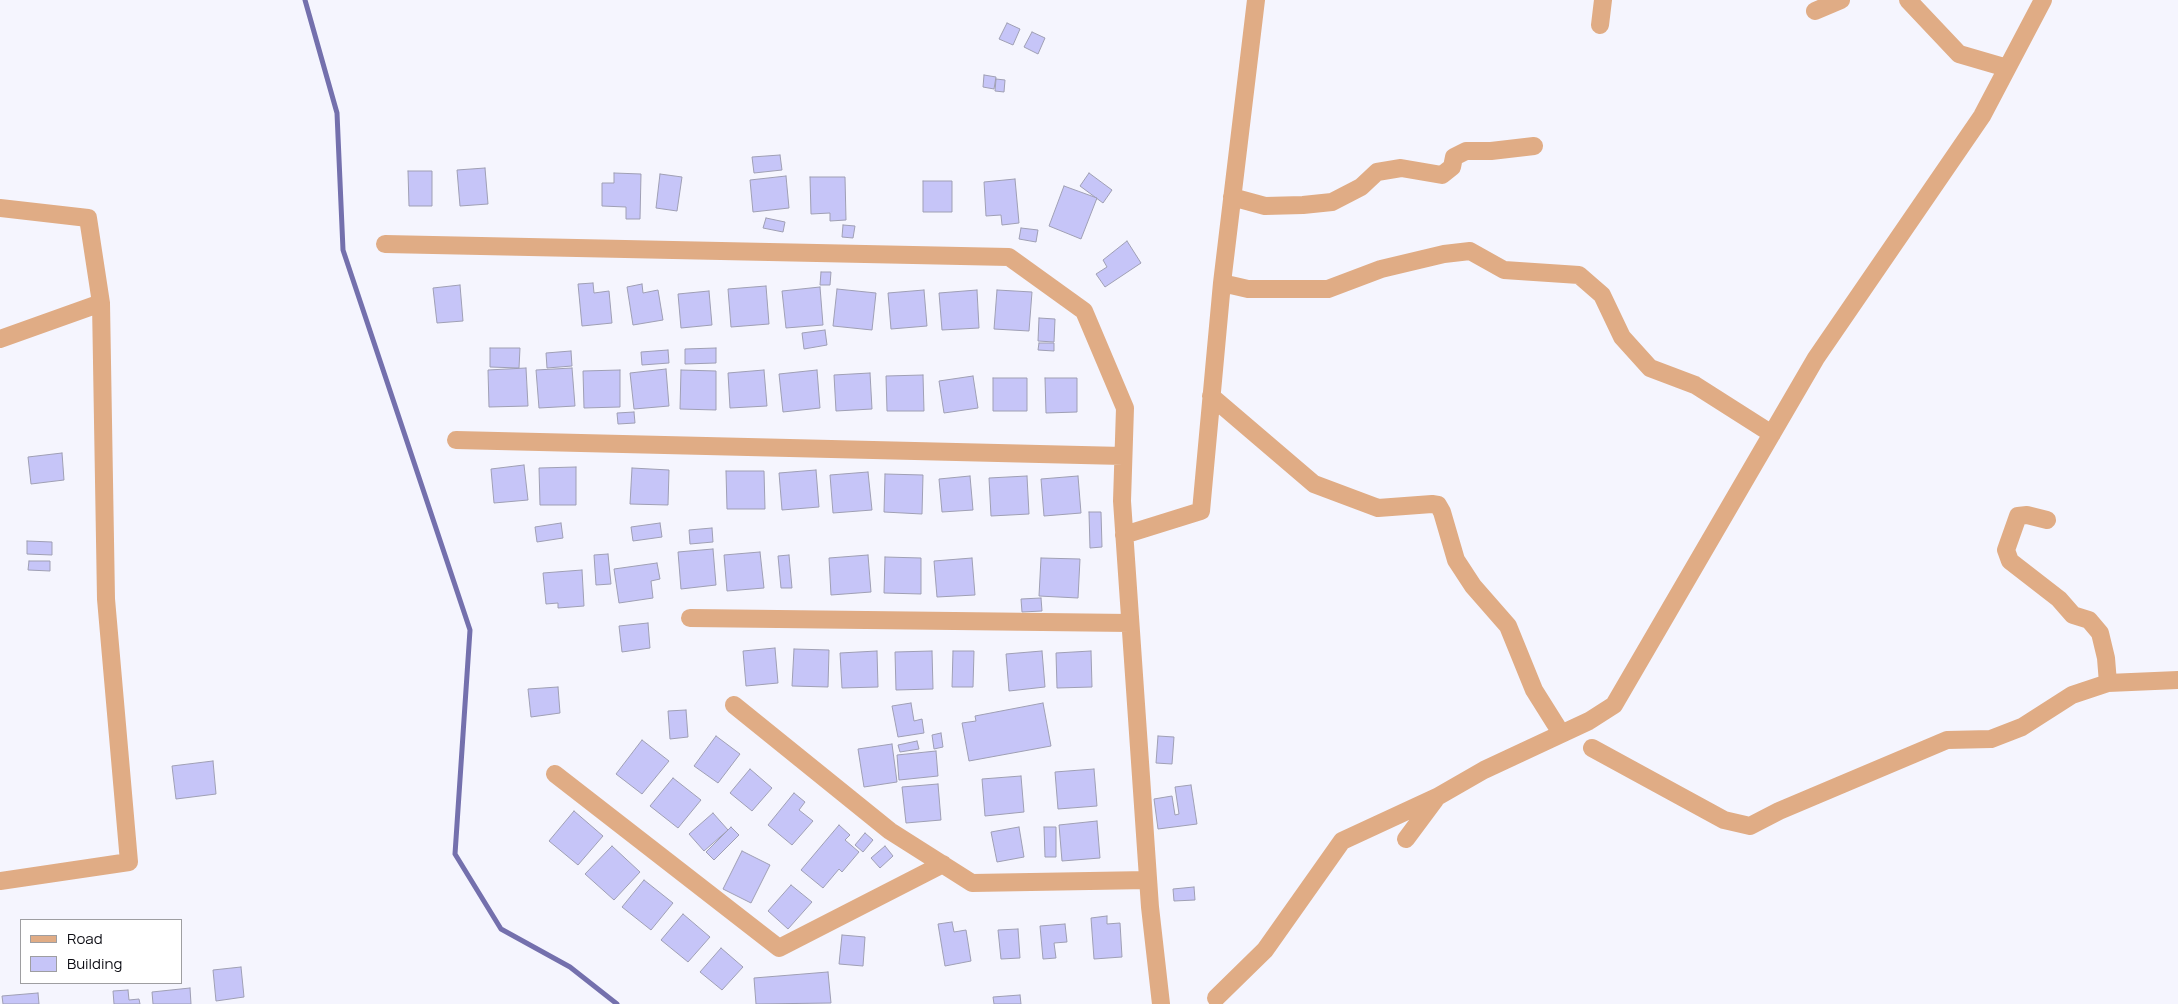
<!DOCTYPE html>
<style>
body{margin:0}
#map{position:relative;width:2178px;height:1004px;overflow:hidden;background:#f5f5fe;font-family:Manrope,sans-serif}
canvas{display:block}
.legend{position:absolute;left:20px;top:919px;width:162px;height:65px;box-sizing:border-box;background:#fff;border:1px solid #9e9ea1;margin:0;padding:6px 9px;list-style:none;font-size:15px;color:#0d0d14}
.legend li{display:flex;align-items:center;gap:10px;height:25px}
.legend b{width:25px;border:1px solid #9e9ea1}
</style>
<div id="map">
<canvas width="2178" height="1004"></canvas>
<ul class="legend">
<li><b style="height:6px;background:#e0ac85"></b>Road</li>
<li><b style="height:14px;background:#c6c5f8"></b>Building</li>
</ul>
</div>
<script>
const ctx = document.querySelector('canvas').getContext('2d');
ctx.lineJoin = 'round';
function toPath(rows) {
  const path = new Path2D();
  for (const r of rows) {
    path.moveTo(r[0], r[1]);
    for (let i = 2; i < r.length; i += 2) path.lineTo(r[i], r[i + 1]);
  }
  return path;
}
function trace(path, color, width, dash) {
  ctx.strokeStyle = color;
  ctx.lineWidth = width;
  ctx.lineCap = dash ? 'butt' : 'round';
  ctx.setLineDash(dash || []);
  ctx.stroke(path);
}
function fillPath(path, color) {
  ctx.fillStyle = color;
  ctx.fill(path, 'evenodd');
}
trace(toPath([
 [305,0,337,113,343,250,470,630,455,854,501,929,570,967,617,1004]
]), '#7470ad', 5);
const building = toPath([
 [1007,23,1020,29,1013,45,999,39,1007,23],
 [1032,32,1045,38,1038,54,1024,47,1032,32],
 [984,75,996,77,994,89,983,87,984,75],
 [996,79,1005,80,1004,92,995,91,996,79],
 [780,155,782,170,754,173,752,157,780,155],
 [485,168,488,204,460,206,457,170,485,168],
 [408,171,432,171,432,206,409,206,408,171],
 [614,173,641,174,640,219,626,219,626,207,602,206,602,183,614,183,614,173],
 [1089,173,1112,190,1103,203,1080,186,1089,173],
 [660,174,682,177,677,211,656,208,660,174],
 [786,176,789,208,753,212,750,180,786,176],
 [810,177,845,177,846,220,830,221,830,213,811,214,810,177],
 [1015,179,1019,223,1002,225,1001,215,986,216,984,182,1015,179],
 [923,181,952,181,952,212,923,212,923,181],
 [1064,186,1097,198,1081,239,1049,226,1064,186],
 [766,218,785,222,783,232,763,228,766,218],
 [843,225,855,226,853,238,842,237,843,225],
 [1021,228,1038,230,1036,242,1019,239,1021,228],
 [1127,241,1141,263,1105,287,1096,274,1107,267,1103,260,1127,241],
 [821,272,831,272,830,285,820,285,821,272],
 [593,283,594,293,609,291,612,323,582,326,578,284,593,283],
 [642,284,643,293,658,290,663,320,633,325,627,287,642,284],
 [460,285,463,321,437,323,433,288,460,285],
 [766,286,769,324,731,327,728,289,766,286],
 [820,287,823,325,786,328,782,291,820,287],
 [837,289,876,293,872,330,833,326,837,289],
 [924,290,927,326,891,329,888,293,924,290],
 [977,290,979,328,942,330,939,293,977,290],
 [997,290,1032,292,1029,331,994,329,997,290],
 [709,291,712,325,681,328,678,294,709,291],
 [1039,318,1055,319,1054,342,1038,341,1039,318],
 [825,330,827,345,804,349,802,333,825,330],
 [1039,343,1054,343,1054,351,1038,350,1039,343],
 [490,348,520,348,519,368,490,367,490,348],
 [716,348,716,363,685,364,685,349,716,348],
 [668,350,669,363,642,365,641,352,668,350],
 [571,351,572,366,547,368,546,353,571,351],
 [526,368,528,406,489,407,488,370,526,368],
 [572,368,575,406,539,408,536,370,572,368],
 [666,369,669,406,634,409,630,373,666,369],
 [620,370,620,407,584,408,583,371,620,370],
 [681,370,716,371,716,410,680,409,681,370],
 [764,370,767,406,730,408,728,373,764,370],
 [817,370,820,408,783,412,779,374,817,370],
 [870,373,872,409,836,411,834,375,870,373],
 [923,375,924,411,887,411,886,376,923,375],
 [973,376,978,408,944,413,939,381,973,376],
 [993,378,1027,378,1027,411,993,411,993,378],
 [1045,378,1077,378,1077,412,1046,413,1045,378],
 [634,412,635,423,618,424,617,413,634,412],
 [62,453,64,480,31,484,28,457,62,453],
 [524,465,528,500,494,503,491,469,524,465],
 [576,467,576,505,540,505,539,468,576,467],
 [632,468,669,470,668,505,630,504,632,468],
 [816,470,819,507,782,510,779,473,816,470],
 [726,471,764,471,765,509,727,509,726,471],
 [868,472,872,510,833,513,830,475,868,472],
 [885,474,923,475,922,514,884,512,885,474],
 [970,476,973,510,942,512,939,479,970,476],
 [1027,476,1029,514,991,516,989,478,1027,476],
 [1078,476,1081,513,1044,516,1041,479,1078,476],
 [1089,512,1101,512,1102,547,1090,548,1089,512],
 [561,523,563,538,537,542,535,527,561,523],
 [660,523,662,537,633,541,631,527,660,523],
 [712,528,713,542,690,544,689,530,712,528],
 [27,541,52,542,52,555,27,554,27,541],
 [713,549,716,585,681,589,678,552,713,549],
 [760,552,764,588,727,591,724,555,760,552],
 [608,554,611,584,596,585,594,555,608,554],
 [789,555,792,588,781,588,778,556,789,555],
 [868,555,871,592,831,595,829,558,868,555],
 [885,557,921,558,921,594,884,593,885,557],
 [972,558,975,595,937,597,934,561,972,558],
 [1041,558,1080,559,1078,598,1039,596,1041,558],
 [29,561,50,561,50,571,28,570,29,561],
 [657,563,660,579,651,581,653,598,619,603,614,569,657,563],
 [582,570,584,606,558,608,558,603,546,604,543,573,582,570],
 [1041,598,1042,611,1022,612,1021,599,1041,598],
 [648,623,650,648,622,652,619,626,648,623],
 [775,648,778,683,746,686,743,651,775,648],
 [794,649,829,650,828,687,792,686,794,649],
 [877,651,878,687,842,688,840,653,877,651],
 [932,651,933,689,896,690,895,652,932,651],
 [953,651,974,651,973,687,952,687,953,651],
 [1042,651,1045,687,1009,691,1006,654,1042,651],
 [1091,651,1092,687,1057,688,1056,653,1091,651],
 [558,687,560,713,531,717,528,689,558,687],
 [911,703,914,721,922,719,924,733,898,737,892,706,911,703],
 [1043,703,1051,746,969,761,962,723,976,721,975,716,1043,703],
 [686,710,688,737,670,739,668,711,686,710],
 [941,733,943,747,934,749,932,735,941,733],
 [716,736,740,754,718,783,694,766,716,736],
 [1158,736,1174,737,1172,764,1156,763,1158,736],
 [642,740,669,761,642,794,616,774,642,740],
 [917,741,919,749,900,752,898,745,917,741],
 [892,744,897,782,864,787,858,749,892,744],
 [936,751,938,776,899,780,897,755,936,751],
 [213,761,216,794,176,799,172,766,213,761],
 [750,769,772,788,752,811,730,793,750,769],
 [1094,769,1097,806,1058,809,1055,772,1094,769],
 [1021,776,1024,812,985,816,982,779,1021,776],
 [673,778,701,800,678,828,650,806,673,778],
 [938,784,941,820,906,823,902,787,938,784],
 [1191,785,1197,824,1158,829,1154,799,1172,796,1175,815,1179,814,1175,787,1191,785],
 [794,793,805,802,799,810,813,821,792,845,768,825,794,793],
 [574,811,603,836,578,865,549,841,574,811],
 [713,813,728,830,704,851,689,834,713,813],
 [1097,821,1100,858,1062,861,1059,825,1097,821],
 [839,825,850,835,845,840,859,852,842,872,839,869,823,888,801,870,839,825],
 [731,827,739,835,714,860,706,852,731,827],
 [1019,827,1024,857,997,862,991,832,1019,827],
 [1044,827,1056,827,1056,857,1045,857,1044,827],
 [865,833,873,840,863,852,855,845,865,833],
 [612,846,640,872,614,900,585,874,612,846],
 [885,846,893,856,880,868,871,858,885,846],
 [742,851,770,865,751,903,723,889,742,851],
 [644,880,673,903,651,930,622,907,644,880],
 [791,885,812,902,788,929,768,911,791,885],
 [1194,887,1195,900,1174,901,1173,889,1194,887],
 [683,914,710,937,688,962,661,940,683,914],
 [1107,916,1107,924,1120,923,1122,957,1094,959,1091,918,1107,916],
 [952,922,954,932,966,930,971,961,945,966,938,924,952,922],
 [1065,924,1067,942,1054,943,1056,958,1043,959,1040,926,1065,924],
 [1018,929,1020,958,1001,959,998,930,1018,929],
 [842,935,865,937,863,966,839,964,842,935],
 [721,948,743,967,722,990,700,972,721,948],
 [241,967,244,997,216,1001,213,970,241,967],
 [828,972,831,1003,756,1004,754,978,828,972],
 [190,988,191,1004,153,1004,152,992,190,988],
 [128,990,129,1000,139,999,140,1004,114,1004,113,991,128,990],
 [38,993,39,1004,3,1004,2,996,38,993],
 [1020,995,1021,1004,994,1004,993,997,1020,995]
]);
fillPath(building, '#c6c5f8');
trace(building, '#9f9fb4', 1);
trace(toPath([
 [1908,0,1959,54,2007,68],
 [1815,11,1841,0],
 [1600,25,1603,0],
 [1232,197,1265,206,1303,205,1332,202,1361,187,1377,172,1401,168,1442,175,1452,167,1454,157,1466,151,1491,151,1534,146],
 [0,208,88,218,101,303,106,599,129,862,0,881],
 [385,244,1009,257,1084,311,1125,408,1122,501,1150,907,1161,1004],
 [1222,283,1248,289,1328,289,1381,269,1444,254,1470,251,1504,270,1579,275,1602,295,1622,337,1650,368,1695,385,1772,434],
 [0,339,101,303],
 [1211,396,1314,484,1378,508,1432,504,1438,505,1442,512,1456,560,1473,586,1508,626,1534,690,1561,733],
 [456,440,1123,456],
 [2047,520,2027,515,2018,516,2006,550,2010,561,2059,599,2073,615,2089,620,2100,633,2106,658,2108,683],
 [1124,535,1201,511,1222,283,1256,0],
 [690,618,1130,623],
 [734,705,890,831,972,883,1148,880],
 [1592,748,1724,820,1750,826,1779,811,1947,740,1991,739,2022,727,2072,695,2108,683,2178,680],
 [555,774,779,948,943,864],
 [1406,839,1435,800],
 [1216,998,1265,950,1342,841,1437,797,1484,770,1589,721,1614,705,1816,358,1982,116,2043,0]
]), '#e0ac85', 18);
</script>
